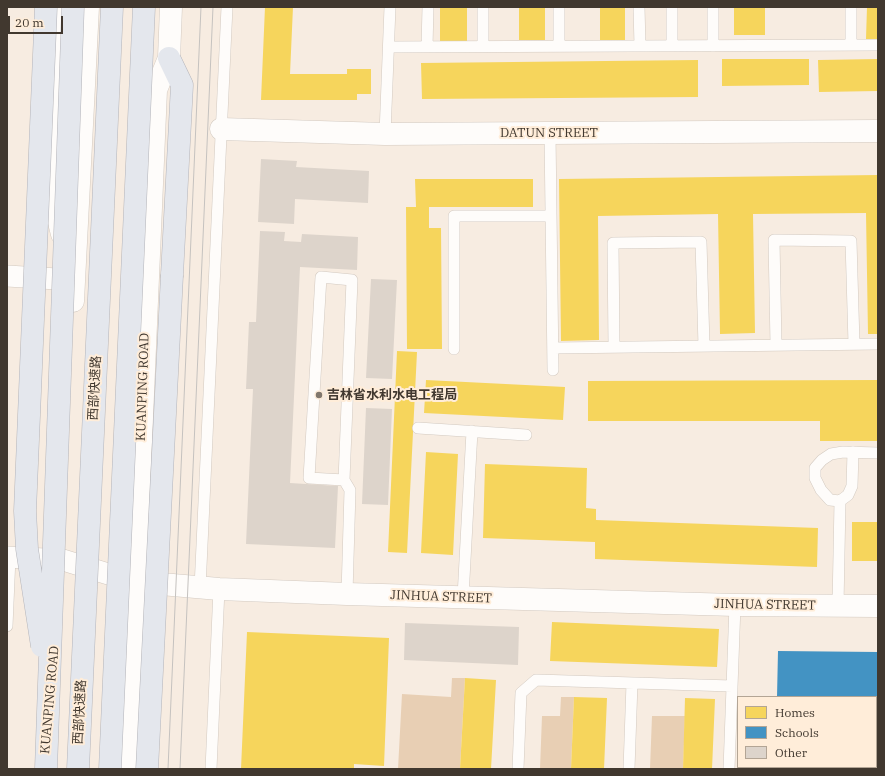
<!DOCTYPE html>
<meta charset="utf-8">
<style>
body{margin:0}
#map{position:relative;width:885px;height:776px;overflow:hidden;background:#f7ece1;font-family:"IBM Plex Serif",serif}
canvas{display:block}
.frame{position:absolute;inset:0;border:8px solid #41382f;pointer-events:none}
.legend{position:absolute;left:737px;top:696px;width:140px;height:72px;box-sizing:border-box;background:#ffedd9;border:1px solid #b3a595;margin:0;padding:5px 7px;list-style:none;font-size:12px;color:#41382f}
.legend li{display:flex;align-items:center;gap:8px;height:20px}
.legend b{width:20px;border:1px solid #b3a595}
.scale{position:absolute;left:8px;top:16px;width:55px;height:18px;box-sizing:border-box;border:2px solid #41382f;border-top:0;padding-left:5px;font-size:12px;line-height:14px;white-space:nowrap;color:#41382f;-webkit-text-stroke:3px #ffedd9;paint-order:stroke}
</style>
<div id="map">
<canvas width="885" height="776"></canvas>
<div class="frame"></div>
<ul class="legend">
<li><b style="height:11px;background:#f6d55c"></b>Homes</li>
<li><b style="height:11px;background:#4393c3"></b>Schools</li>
<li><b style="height:11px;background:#ddd4cb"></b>Other</li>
</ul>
<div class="scale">20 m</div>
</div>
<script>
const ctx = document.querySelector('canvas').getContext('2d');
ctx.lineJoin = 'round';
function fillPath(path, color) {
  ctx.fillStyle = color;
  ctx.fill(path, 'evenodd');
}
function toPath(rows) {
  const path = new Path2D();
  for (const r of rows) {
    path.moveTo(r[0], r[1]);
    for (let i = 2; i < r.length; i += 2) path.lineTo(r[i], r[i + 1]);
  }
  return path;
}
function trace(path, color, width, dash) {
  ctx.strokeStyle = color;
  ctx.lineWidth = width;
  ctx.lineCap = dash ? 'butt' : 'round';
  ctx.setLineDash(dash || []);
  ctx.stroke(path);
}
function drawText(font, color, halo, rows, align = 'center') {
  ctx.font = font + ' "IBM Plex Serif","Noto Sans SC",serif';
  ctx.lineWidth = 4;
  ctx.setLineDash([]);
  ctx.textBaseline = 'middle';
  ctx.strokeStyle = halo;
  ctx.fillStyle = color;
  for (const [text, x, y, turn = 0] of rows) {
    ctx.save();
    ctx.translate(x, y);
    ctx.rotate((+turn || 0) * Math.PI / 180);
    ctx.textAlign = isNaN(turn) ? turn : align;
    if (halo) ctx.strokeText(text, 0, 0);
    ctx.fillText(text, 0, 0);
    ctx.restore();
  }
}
fillPath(toPath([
 [452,678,465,678,460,769,398,769,402,694,451,697],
 [561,697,574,697,571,769,540,769,542,716,560,716],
 [652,716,685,716,683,769,650,769],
 [876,747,878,747,878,769,795,769,795,767,876,767]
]), '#e8cfb4');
fillPath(toPath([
 [265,7,293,7,290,74,347,74,347,69,371,69,371,94,357,94,357,100,261,100],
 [440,7,467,7,467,42,440,41],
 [519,7,545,7,545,40,519,40],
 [600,7,625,7,625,40,600,40],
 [734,7,765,7,765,35,734,35],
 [867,7,878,7,878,39,866,39],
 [722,59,809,59,809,85,722,86],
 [878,59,878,91,819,92,818,60],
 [698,60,698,97,422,99,421,63],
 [878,175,878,334,868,334,866,213,753,214,755,333,720,334,718,214,598,216,599,340,561,341,559,179],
 [415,179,533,179,533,207,429,207,429,228,441,228,442,349,407,349,406,207,416,207],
 [397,351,417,352,407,553,388,552],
 [426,380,565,387,563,420,424,413],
 [878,380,878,441,820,441,820,421,588,421,588,381],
 [426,452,458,454,453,555,421,553],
 [485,464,587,468,586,508,596,509,596,520,818,528,817,567,595,559,595,542,483,538],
 [852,522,878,522,878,561,852,561],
 [552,622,719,629,717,667,550,661],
 [247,632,389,638,384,766,354,764,354,769,241,769],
 [465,678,496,680,491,769,460,769],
 [574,697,607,698,604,769,571,769],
 [685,698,715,699,712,769,683,769]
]), '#f6d55c');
fillPath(toPath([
 [778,651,878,652,878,702,876,702,876,697,777,697]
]), '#4393c3');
fillPath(toPath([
 [261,159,297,161,296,167,369,171,368,203,295,199,294,224,258,222],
 [260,231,285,232,284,241,301,242,302,234,358,237,357,270,300,267,290,483,338,486,335,548,246,544,253,389,246,389,249,322,256,322],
 [371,279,397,280,392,379,366,378],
 [366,408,392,409,388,505,362,504],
 [405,623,519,627,518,665,404,660]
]), '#ddd4cb');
const service = toPath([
 [559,7,559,46],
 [639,7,640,46],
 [672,7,672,46],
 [713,7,713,46],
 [851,7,851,45],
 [483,46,483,7],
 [389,47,878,45],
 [427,47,428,7],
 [550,133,553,370],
 [385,134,390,7],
 [776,345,774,240,851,241,854,344],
 [614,347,613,243,701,242,704,346],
 [553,348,878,344],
 [454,349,454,216,551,216],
 [418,428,526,435],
 [853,452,852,486,848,495,840,501,830,500,821,490,815,478,815,468,822,460,831,454,843,452,878,453],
 [344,480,309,478,321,277,352,280,344,480,350,490,347,594],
 [200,588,227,7],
 [463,597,472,431],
 [838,606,840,501],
 [7,626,10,557],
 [211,769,219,589],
 [518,769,521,693,536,680,732,686],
 [629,769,632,683],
 [729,769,735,605]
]);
const minor = toPath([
 [7,276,74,280],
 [7,557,63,560,134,582]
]);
const tertiary = toPath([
 [58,7,50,187,62,234],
 [221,129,385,134,878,131],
 [138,582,219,589,347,594,735,605,878,606]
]);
const secondary = toPath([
 [73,301,88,7],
 [127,769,156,90,169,58,171,7]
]);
const trunk = toPath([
 [169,58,182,85,172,275]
]);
trace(service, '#d2c9c0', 12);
trace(minor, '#d2c9c0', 22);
trace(tertiary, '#d2c9c0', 23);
trace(secondary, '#d2c9c0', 23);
trace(trunk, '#b4b4b9', 23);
trace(service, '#fefcfa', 11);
trace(minor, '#fefcfa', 21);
trace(tertiary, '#fefcfa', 22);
trace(secondary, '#fefcfa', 22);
trace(trunk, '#e4e7ed', 22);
trace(toPath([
 [168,769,201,7],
 [180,769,213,7]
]), '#c5c2bf', 1);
const trunkBridge = toPath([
 [42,646,27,549,25,511,46,7],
 [46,769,73,7],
 [78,769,112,7],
 [110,769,144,7],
 [147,769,172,275]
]);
trace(trunkBridge, '#b4b4b9', 23, []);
trace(trunkBridge, '#e4e7ed', 22);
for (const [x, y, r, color] of [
 [319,395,4,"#81776d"]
]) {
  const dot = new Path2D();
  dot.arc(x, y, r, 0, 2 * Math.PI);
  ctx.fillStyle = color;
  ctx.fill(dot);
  trace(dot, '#ffedd9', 1.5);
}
drawText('13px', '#41382f', '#ffedd9', [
 ["DATUN STREET",549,133],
 ["KUANPING ROAD",143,387,-88],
 ["西部快速路",95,388,-87],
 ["JINHUA STREET",441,597,2],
 ["JINHUA STREET",765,605,1],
 ["KUANPING ROAD",50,700,-85],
 ["西部快速路",80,712,-87]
]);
drawText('bold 13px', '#41382f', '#ffedd9', [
 ["吉林省水利水电工程局",327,395]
], 'left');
</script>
